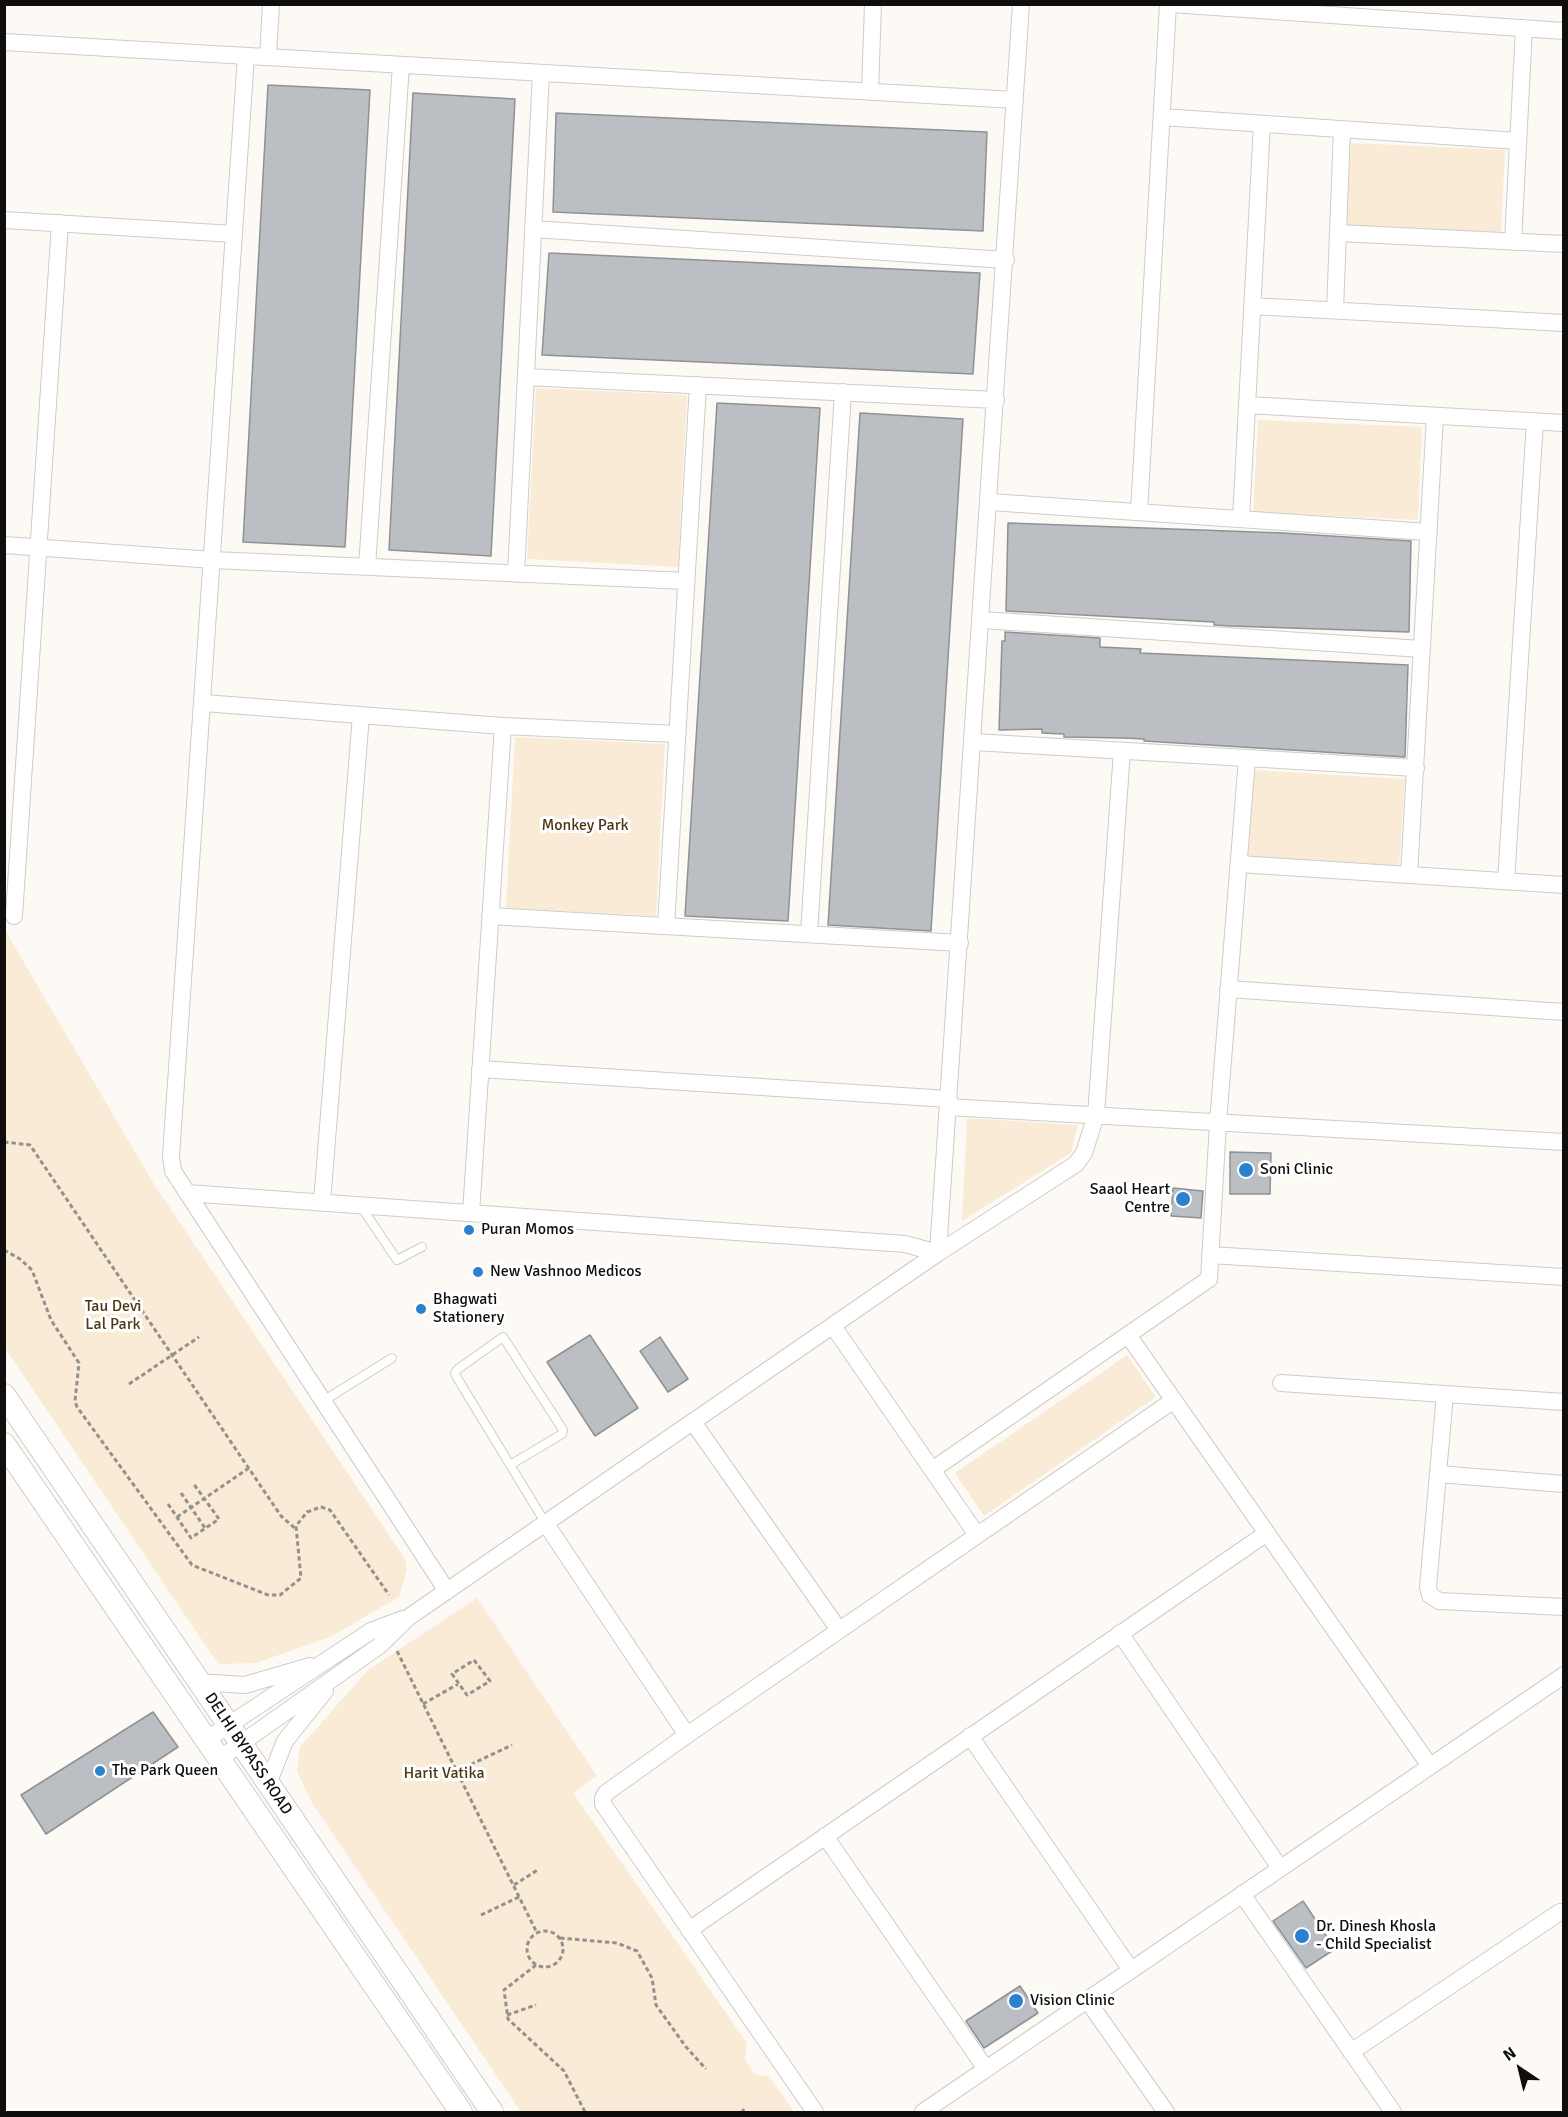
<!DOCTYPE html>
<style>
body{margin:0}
#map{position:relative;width:1568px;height:2117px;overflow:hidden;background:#fdfaf6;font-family:Signika,sans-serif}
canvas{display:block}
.frame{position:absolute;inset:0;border:6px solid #0f0e0d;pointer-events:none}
.north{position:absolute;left:1490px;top:2039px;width:60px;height:60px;-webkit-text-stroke:4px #fff;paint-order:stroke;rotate:325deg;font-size:16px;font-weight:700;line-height:24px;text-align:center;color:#0f0e0d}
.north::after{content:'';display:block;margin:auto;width:21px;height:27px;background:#0f0e0d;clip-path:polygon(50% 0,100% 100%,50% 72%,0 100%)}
</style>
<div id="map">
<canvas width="1568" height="2117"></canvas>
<div class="frame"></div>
<div class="north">N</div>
</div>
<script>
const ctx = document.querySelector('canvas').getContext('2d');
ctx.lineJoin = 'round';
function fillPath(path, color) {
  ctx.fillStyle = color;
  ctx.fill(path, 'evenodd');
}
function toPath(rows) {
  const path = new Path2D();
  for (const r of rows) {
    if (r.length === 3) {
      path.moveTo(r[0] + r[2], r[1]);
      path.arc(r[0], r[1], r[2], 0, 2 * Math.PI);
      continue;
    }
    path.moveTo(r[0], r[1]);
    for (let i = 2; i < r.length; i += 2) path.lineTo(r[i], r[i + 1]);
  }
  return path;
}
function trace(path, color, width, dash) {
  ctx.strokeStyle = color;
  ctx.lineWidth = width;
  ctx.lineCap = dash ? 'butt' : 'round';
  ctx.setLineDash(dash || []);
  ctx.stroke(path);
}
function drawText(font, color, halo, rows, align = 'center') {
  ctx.font = font + ' Signika,sans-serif';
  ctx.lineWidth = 6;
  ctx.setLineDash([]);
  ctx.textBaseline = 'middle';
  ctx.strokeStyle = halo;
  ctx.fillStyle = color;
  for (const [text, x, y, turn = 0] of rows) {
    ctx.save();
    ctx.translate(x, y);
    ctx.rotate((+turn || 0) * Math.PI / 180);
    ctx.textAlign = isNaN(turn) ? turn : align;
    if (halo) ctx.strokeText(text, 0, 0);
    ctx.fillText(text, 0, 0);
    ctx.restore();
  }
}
fillPath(toPath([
 [1351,143,1505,150,1501,232,1347,225],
 [536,388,687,395,678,567,527,559],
 [1258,420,1422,427,1418,520,1253,512],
 [515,737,665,744,656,916,506,908],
 [1254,770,1405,779,1399,868,1248,859],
 [5,930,152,1181,405,1559,407,1569,399,1597,330,1637,256,1663,218,1664,5,1348],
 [967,1118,1078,1125,1071,1153,962,1221],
 [1127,1355,1156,1397,984,1516,955,1473],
 [477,1598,597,1776,573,1793,747,2043,745,2060,756,2075,769,2076,794,2112,521,2112,312,1803,297,1771,300,1747,368,1670]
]), '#f9ebd5');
const building = toPath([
 [268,85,370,90,345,547,243,542,268,85],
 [413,93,515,99,491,556,389,550,413,93],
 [556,113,987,132,983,231,553,212,556,113],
 [549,253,980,273,973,374,542,355,549,253],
 [717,403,820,408,788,921,685,916,717,403],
 [860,413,963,419,931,931,828,925,860,413],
 [1008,523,1283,533,1411,541,1409,632,1231,626,1214,625,1214,622,1006,611,1008,523],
 [1005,632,1100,638,1100,647,1141,649,1140,653,1408,665,1405,757,1144,741,1144,739,1123,738,1064,737,1064,734,1042,733,1042,729,999,730,1002,641,1005,641,1005,632],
 [1230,1152,1271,1153,1270,1194,1230,1194,1230,1152],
 [1173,1188,1203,1191,1201,1218,1171,1216,1173,1188],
 [590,1335,638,1408,595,1436,547,1362,590,1335],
 [660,1337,688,1379,668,1392,640,1351,660,1337],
 [153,1712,178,1747,46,1834,21,1795,153,1712],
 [1303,1901,1335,1949,1306,1968,1273,1921,1303,1901],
 [1020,1986,1038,2013,984,2048,966,2021,1020,1986]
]);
fillPath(building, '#bbbec2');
trace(building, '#8e9295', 1.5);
const service = toPath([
 [360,1205,397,1260,422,1247],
 [323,1401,392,1358],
 [510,1465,562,1434,563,1430,503,1337,458,1369,455,1373,456,1376,546,1524]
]);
const minor = toPath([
 [1171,4,1564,31],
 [4,42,1015,100],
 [246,56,171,1156,173,1171,447,1591],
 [268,57,271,4],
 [870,92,873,4],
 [1162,117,1518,141],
 [4,220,234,234],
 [533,229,1006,260],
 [1338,233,1564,244],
 [1513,242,1524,28],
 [1252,306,1564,323],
 [1335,310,1342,129],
 [526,377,996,400],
 [1247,405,1564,423],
 [990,502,1429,532],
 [1139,512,1168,4],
 [1241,519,1262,124],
 [4,545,213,560,686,581],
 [367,567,401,65],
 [516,574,541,73],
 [982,620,1422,649],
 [204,703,503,726,677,734],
 [974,742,1416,768],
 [1239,864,1564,885],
 [1409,875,1435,416],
 [1506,881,1535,421],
 [14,916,60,223],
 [490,916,960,943],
 [666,926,698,385],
 [809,934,843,392],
 [1228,989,1564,1012],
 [480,1069,949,1099],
 [948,1107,1564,1142],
 [187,1193,905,1244,938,1253,1076,1164,1084,1153,1096,1115,1122,751],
 [322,1202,361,715],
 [471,1213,503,726],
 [1210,1255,1564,1277],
 [833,1326,977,1535],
 [1128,1335,1430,1766],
 [1281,1383,1564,1402],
 [1445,1394,1428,1587,1430,1595,1439,1601,1564,1607],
 [693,1422,839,1630],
 [932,1470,1209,1279,1218,1123,1247,758],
 [1438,1474,1564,1484],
 [546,1524,687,1735],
 [1120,1633,1280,1868],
 [199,1682,245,1685,310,1666],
 [970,1736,1131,1970],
 [206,1740,371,1631,403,1619],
 [219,1759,379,1646,409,1617,938,1253,1021,4],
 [268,1784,285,1741,325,1691],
 [825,1836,986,2069],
 [1242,1894,1393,2112],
 [689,1930,1267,1533],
 [1087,2000,1166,2112],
 [1351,2052,1560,1912],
 [815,2112,603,1804,603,1798,606,1793,687,1735,1174,1400],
 [923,2112,1564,1675]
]);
const secondary = toPath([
 [4,1395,492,2112],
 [4,1444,461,2112]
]);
trace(service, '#ceccc8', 10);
trace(minor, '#ceccc8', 18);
trace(secondary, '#ceccc8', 24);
trace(toPath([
 [4,1142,30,1145,281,1516,297,1530],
 [4,1250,20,1259,32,1270,51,1320,79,1363,75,1401,77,1407,192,1565,268,1595,280,1595,301,1578,296,1526,307,1512,321,1507,330,1510,389,1595],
 [129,1384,199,1337],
 [181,1493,205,1528],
 [168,1504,191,1538,219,1519,193,1483],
 [177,1517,249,1468],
 [397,1651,537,1933],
 [474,1660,490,1681,467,1695,452,1674,474,1660],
 [423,1704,458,1684],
 [457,1771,512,1745],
 [514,1885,539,1869],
 [481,1915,519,1897],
 [545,1949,18],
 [560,1938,617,1943,637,1951,652,1978,656,2005,686,2047,706,2069],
 [536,1965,504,1990,508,2019,564,2071,585,2112],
 [507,2015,536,2005],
 [742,2112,744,2109]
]), '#93918e', 3, [4.5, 3]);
trace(service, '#fff', 8);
trace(minor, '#fff', 16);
trace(secondary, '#fff', 22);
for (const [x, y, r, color] of [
 [1246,1170,8,"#2a82cf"],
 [1183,1199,8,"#2a82cf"],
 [469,1230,6,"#2a82cf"],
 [478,1272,6,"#2a82cf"],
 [421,1309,6,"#2a82cf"],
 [100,1771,6,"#2a82cf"],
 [1302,1936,8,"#2a82cf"],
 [1016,2001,8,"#2a82cf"]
]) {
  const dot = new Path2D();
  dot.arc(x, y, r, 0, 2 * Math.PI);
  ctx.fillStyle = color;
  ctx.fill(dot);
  trace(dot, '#fff', 2);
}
drawText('16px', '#4d3814', '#fff', [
 ["Monkey Park",585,826],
 ["Tau Devi",113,1307],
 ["Lal Park",113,1325],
 ["Harit Vatika",444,1774]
]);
drawText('16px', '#0f0e0d', '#fff', [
 ["Soni Clinic",1260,1170],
 ["Saaol Heart",1170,1190,"right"],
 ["Centre",1170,1208,"right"],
 ["Puran Momos",481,1230],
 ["New Vashnoo Medicos",490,1272],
 ["Bhagwati",433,1300],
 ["Stationery",433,1318],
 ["The Park Queen",112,1771],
 ["Dr. Dinesh Khosla",1316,1927],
 ["- Child Specialist",1316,1945],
 ["Vision Clinic",1030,2001]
], 'left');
drawText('16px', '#0f0e0d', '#fff', [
 ["DELHI BYPASS ROAD",248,1754,56]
]);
</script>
